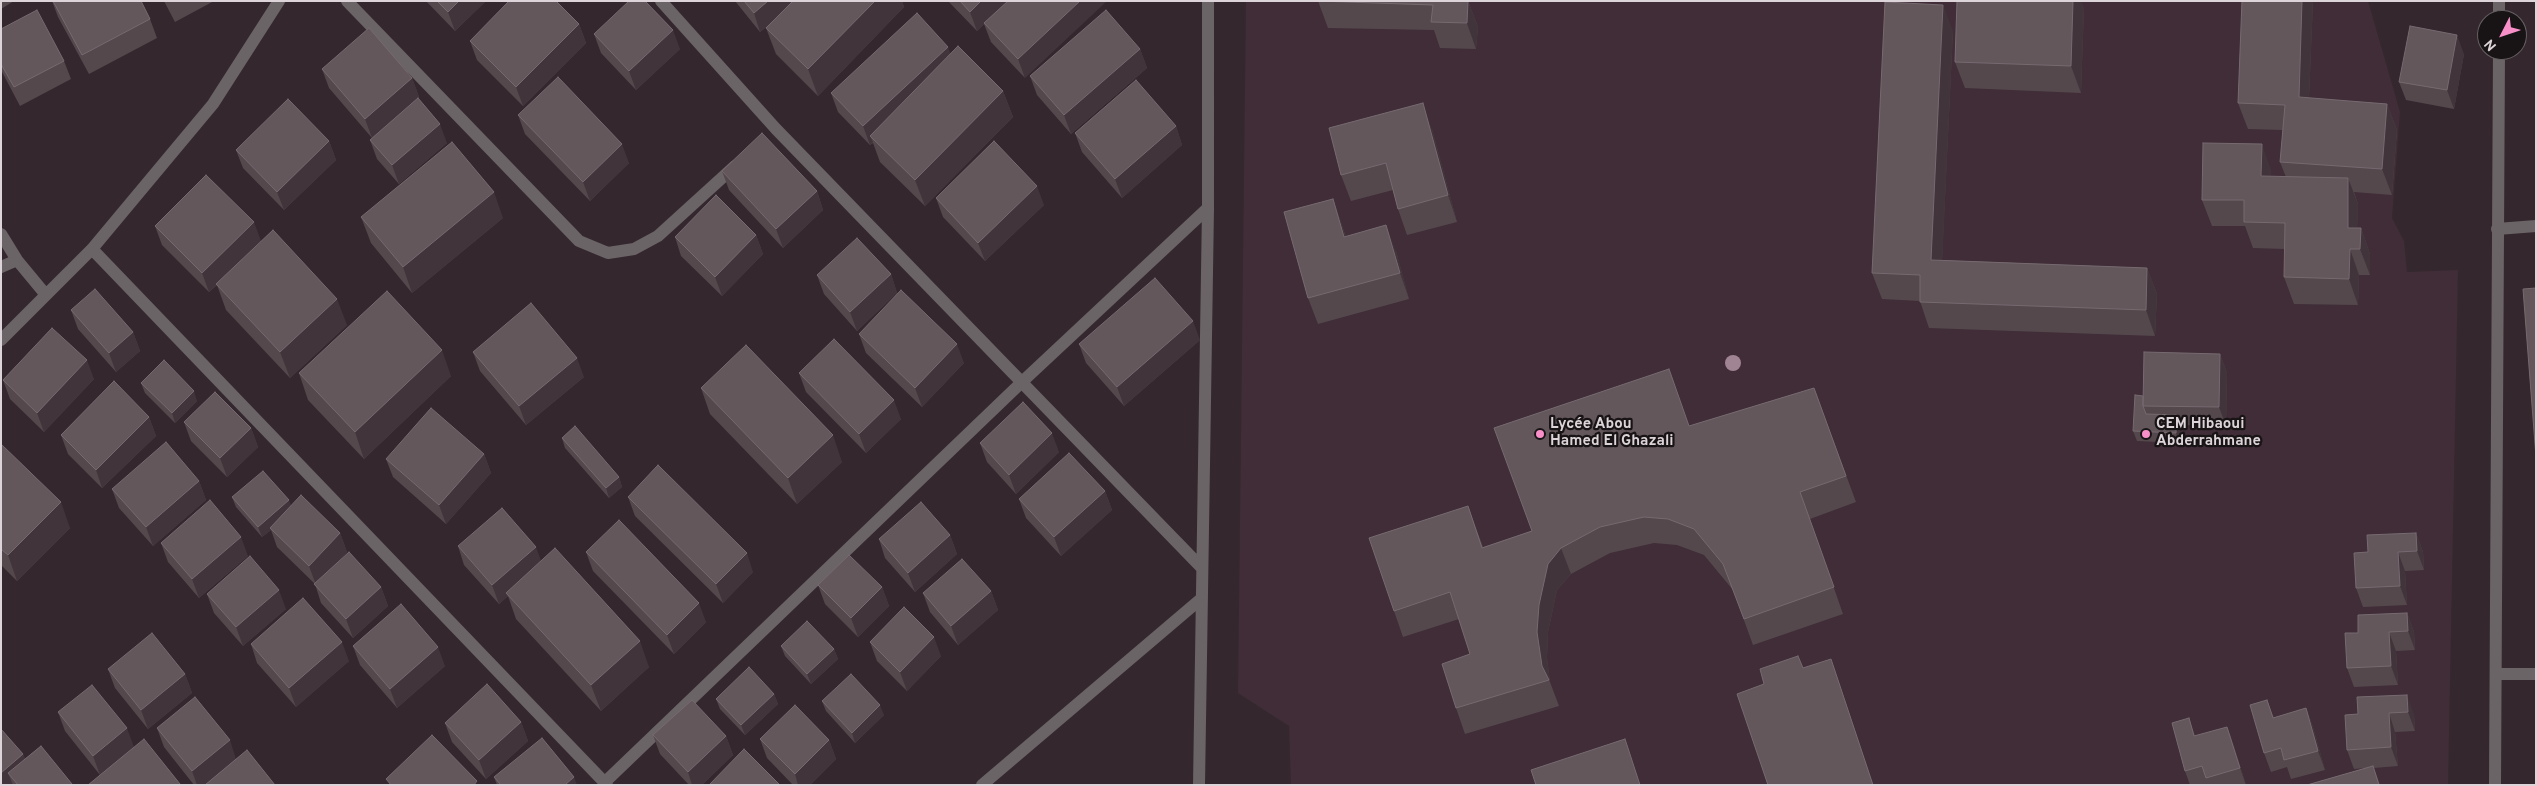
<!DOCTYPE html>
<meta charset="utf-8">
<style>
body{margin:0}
#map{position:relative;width:2537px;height:786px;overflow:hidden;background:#34282e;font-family:Overpass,sans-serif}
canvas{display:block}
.frame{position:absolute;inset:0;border:2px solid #dcd4d8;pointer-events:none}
.north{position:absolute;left:2477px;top:10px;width:50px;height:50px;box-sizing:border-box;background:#181315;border:1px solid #666063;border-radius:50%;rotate:229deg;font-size:14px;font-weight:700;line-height:20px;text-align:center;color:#dcd4d8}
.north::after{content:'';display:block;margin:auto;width:18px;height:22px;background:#f98fc9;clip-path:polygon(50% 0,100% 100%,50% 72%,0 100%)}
</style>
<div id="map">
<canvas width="2537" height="786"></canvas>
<div class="frame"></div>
<div class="north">N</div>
</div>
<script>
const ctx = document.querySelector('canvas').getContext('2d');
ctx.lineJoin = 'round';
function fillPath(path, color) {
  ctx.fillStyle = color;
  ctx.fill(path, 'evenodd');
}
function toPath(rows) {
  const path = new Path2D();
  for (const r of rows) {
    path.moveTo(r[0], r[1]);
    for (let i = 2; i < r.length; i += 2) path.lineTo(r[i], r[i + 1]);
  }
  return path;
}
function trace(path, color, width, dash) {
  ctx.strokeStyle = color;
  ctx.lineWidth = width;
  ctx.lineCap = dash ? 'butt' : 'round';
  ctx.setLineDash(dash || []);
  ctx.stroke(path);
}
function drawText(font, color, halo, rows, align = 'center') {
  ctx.font = font + ' Overpass,sans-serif';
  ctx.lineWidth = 4.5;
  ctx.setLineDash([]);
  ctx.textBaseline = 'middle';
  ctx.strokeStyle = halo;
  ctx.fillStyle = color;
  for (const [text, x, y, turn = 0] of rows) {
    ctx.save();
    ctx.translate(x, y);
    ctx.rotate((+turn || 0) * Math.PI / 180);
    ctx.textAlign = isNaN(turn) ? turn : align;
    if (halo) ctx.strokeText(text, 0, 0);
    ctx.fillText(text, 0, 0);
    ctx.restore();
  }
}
fillPath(toPath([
 [1246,1,2368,1,2400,112,2392,218,2404,241,2407,272,2458,270,2448,785,1291,785,1289,726,1238,693]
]), '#402d37');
trace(toPath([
 [347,1,579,241,608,253,634,249,658,236,735,166],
 [661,1,776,129,1202,568],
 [2499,20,2499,1],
 [2497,229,2536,226],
 [1,234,17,260,46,295],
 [92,249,607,785],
 [1,267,17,260],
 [1,340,92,249,213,104,279,1],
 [2496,674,2536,674],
 [605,782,1023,381,1208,208],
 [982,785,1202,598],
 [1199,785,1208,208,1208,1],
 [2495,785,2499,50]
]), '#6a6467', 12);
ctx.fillStyle = '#a18493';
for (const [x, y] of [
 [1733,363]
]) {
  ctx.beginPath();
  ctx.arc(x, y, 8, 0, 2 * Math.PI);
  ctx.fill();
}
fillPath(toPath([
 [1,1,14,1,1,9],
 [52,1,141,1,150,19,157,38,89,74,58,17],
 [164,1,214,1,175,22],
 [426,1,486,1,455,31],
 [735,1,902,1,904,7,818,96,776,54,766,28,773,22,760,32],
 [948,1,1007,1,995,13,1008,1,1025,78,991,42,984,24,977,31],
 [1318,1,1468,1,1478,27,1476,49,1440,48,1434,30,1328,28],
 [2242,1,2313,1,2309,98,2387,104,2397,130,2392,195,2354,192,2358,204,2357,228,2361,228,2370,254,2370,275,2359,275,2358,305,2294,304,2284,277,2285,249,2253,248,2245,226,2212,226,2202,200,2271,170,2271,177,2286,177,2280,162,2283,130,2248,129,2238,103],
 [2084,7,2081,93,1965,88,1955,62],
 [579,24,586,43,523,106,477,60,470,41],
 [1,29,64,61,71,79,20,106,1,70],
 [1953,31,1942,260,2147,268,2157,294,2155,336,1929,328,1920,301,1882,299,1872,273],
 [594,34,680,49,636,90,601,53],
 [1140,49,1147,68,1071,134,1037,95,1030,76],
 [951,54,1003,91,1013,117,925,206,880,162,873,143,870,145,838,112,831,93],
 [2464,54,2454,109,2406,100,2399,82],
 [322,69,412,78,419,97,372,138,329,88],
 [518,115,629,163,590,201,525,134],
 [1176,126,1182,145,1122,198,1082,152,1075,133],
 [1432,129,1457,222,1407,235,1398,209,1393,190,1351,201,1341,175],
 [370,140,447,143,399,184,377,159],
 [329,141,336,160,284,210,243,168,236,150],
 [722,171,817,191,823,210,783,248,729,190],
 [936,198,1044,205,985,261,943,217],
 [1333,199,1346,237,1396,251,1409,299,1318,324,1308,298],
 [361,217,503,218,412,293,371,243],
 [155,226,261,241,242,259,347,325,290,378,226,310,217,285,209,292,162,245],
 [756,235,763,254,722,296,681,256,675,237],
 [891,274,897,293,857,331,824,294,817,275],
 [71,310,133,332,140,351,116,372,78,329],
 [859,334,964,363,922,407,866,353],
 [1200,340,1124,406,1086,363,1079,344],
 [473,352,584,377,526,425,480,371],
 [2220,354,2227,373,2226,426,2180,425,2180,443,2137,441,2133,431,2143,396],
 [299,373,451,376,364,459,308,400],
 [799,373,901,419,866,453,806,392],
 [94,379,44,432,10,399,3,380],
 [141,383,197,401,175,423,145,393],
 [701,388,842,462,797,504,710,414],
 [1814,388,1856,502,1810,519,1843,614,1753,645,1733,590,1704,555,1677,545,1654,543,1610,553,1571,574,1557,590,1548,632,1547,658,1550,682,1559,706,1465,734,1456,708,1470,654,1459,619,1403,637,1394,611,1468,506,1483,547,1531,531,1690,426],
 [149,417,156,436,102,488,68,454,61,435],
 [184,422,251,428,258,447,227,477,191,441],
 [562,438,619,477,622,487,609,498,565,448],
 [980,443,1059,452,1016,494,987,462],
 [1,444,70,528,17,581,1,565],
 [484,454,491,473,446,524,393,477,386,459],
 [199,481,206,500,153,546,119,508,112,489],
 [1105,491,1112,510,1061,556,1026,518,1019,499],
 [232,497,291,506,340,533,347,552,330,570,381,587,388,606,353,638,321,603,315,584,277,547,271,530,262,537,236,507],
 [628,497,753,572,723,603,635,516],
 [2416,533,2423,552,2424,570,2405,571,2407,605,2363,607,2356,588,2368,552],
 [950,535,957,554,915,592,885,558,879,539],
 [161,543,248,556,199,598,168,562],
 [458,546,541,561,649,667,601,711,516,619,508,596,499,604,464,565],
 [586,552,706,622,674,654,593,571],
 [818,585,882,587,889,606,858,637,825,604],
 [991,591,998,610,958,645,930,612,923,593],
 [207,594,286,609,243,646,214,613],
 [2407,613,2414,632,2415,650,2396,651,2398,685,2354,687,2347,668,2358,633],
 [870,642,941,656,907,691,877,661],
 [251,644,349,661,296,707,257,663],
 [353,646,445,666,397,708,360,665],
 [781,646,834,649,838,659,811,684,785,656],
 [108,669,185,674,192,693,148,729,115,688],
 [774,694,778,704,745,735,720,709,716,699],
 [2357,697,2414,714,2415,731,2395,732,2398,766,2374,768,2380,785,2307,785,2366,768,2354,769,2347,750,2358,714],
 [2267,700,2274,718,2306,708,2313,727,2325,770,2291,779,2287,767,2271,772,2264,753],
 [822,701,884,715,855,743,826,711],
 [58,712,134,747,100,775,65,731],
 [2189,718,2195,736,2227,727,2234,746,2246,785,2190,785,2185,771],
 [521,722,528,741,486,779,452,742,445,723],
 [157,728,236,759,275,785,194,785,164,747],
 [1,729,23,754,25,759,41,746,72,785,1,785],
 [653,735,726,736,733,755,702,785,689,785,660,754],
 [760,739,829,740,836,759,810,785,793,785,767,758],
 [494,777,577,785,497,785]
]), '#54484d');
fillPath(toPath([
 [459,1,486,1,455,31,448,12],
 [768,1,798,1,760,32,754,13],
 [875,1,902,1,904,7,818,96,808,69],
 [981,1,1007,1,977,31,970,12],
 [1080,1,1107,1,1025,78,1018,59],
 [1459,1,1468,1,1478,27,1476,49],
 [2073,1,2081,1,2084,7,2081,93,2071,66],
 [2302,1,2313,1,2308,123,2299,97],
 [1943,5,1953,31,1941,286,1931,260],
 [579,24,586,43,523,106,516,87],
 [673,30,680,49,636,90,629,71],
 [2457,35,2464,54,2454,109,2447,90],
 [948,47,955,66,870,136,873,142,870,145,863,126],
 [1140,49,1147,68,1071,134,1064,115],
 [412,78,419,97,372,138,365,119],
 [1003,91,1013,117,925,206,915,180],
 [1423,103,1432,129,1457,222,1448,195],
 [2387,104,2397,130,2392,195,2382,169],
 [440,124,447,143,399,184,392,165],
 [1176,126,1182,145,1122,198,1115,179],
 [329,141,336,160,284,210,277,192],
 [622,144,629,163,590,201,583,182],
 [2262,144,2271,170,2271,202,2261,176],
 [2348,178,2358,204,2357,249,2348,228],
 [1037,186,1044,205,985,261,978,243],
 [817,191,823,210,783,248,776,229],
 [494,192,503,218,412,293,403,267],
 [1333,199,1342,225,1353,263,1344,237],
 [254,222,261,241,209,292,202,273],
 [1386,225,1396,251,1409,299,1400,273],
 [2361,228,2370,254,2370,275,2360,249],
 [756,235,763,254,722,296,715,277],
 [2350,249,2359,275,2358,305,2349,279],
 [2147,268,2157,294,2155,336,2146,310],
 [891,274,897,293,857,331,850,312],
 [337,299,347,325,290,378,280,352],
 [1193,321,1200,340,1124,406,1117,387],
 [133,332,140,351,116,372,109,353],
 [957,344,964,363,922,407,915,388],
 [442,350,451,376,364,459,355,432],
 [2220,354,2227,373,2226,426,2219,407],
 [577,358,584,377,526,425,519,406],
 [87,360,94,379,44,432,37,413],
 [194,391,197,401,175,423,172,413],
 [894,400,901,419,866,453,859,434],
 [2177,415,2180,425,2180,443,2176,433],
 [149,417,156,436,102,488,96,470],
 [251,428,258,447,227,477,220,458],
 [1052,433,1059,452,1016,494,1009,475],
 [833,435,842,462,797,504,788,478],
 [484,454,491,473,446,524,439,505],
 [619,477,622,487,609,498,606,488],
 [199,481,206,500,153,546,146,527],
 [1105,491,1112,510,1061,556,1054,537],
 [289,500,293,510,270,528,271,530,262,537,258,527],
 [61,502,70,528,17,581,8,555],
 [340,533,347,552,316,585,309,566],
 [2416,533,2423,552,2424,570,2417,551],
 [950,535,957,554,915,592,908,573],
 [241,537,248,556,199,598,192,579],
 [536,547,543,566,506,593,508,596,499,604,492,585],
 [1561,548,1571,574,1557,590,1548,632,1547,658,1550,682,1542,666,1537,632,1539,605,1548,564],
 [2398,552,2405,571,2407,605,2400,586],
 [747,553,753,572,723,603,716,584],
 [381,587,388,606,353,638,346,619],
 [882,587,889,606,858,637,851,618],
 [279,590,286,609,243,646,236,627],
 [991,591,998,610,958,645,951,626],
 [699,603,706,622,674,654,667,635],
 [2407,613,2414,632,2415,650,2408,631],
 [2389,632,2396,651,2398,685,2391,666],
 [934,637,941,656,907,691,900,672],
 [640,641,649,667,601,711,591,685],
 [342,642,349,661,296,707,289,688],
 [438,647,445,666,397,708,390,689],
 [834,649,838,659,811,684,807,674],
 [1831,659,1840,685,1874,785,1873,785],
 [185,674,192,693,148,729,141,710],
 [774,694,778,704,745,735,741,725],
 [2407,695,2414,714,2415,731,2408,712],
 [880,705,884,715,855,743,852,733],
 [2306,708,2313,727,2325,770,2318,751],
 [2389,713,2395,732,2398,766,2391,747],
 [521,722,528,741,486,779,479,760],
 [2227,727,2234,746,2246,785,2240,768],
 [127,728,134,747,100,775,93,756],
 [726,736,733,755,702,785,692,785,688,772],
 [230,740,236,759,205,785,197,785,192,771],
 [829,740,836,759,810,785,798,785,795,774],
 [23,754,30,772,8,773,13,785,1,785,1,773],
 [574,777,577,785,565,785]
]), '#41353b');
const building = toPath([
 [53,1,141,1,150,19,82,55,53,1],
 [437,1,459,1,448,12,437,1],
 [509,1,556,1,579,24,516,87,470,41,509,1],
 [629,1,645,1,673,30,629,71,594,34,629,1],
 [744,1,768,1,754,13,744,1],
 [793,1,875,1,808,69,766,28,793,1],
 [960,1,981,1,970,12,960,1],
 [1008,1,1080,1,1018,59,984,23,1008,1],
 [1318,1,1468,1,1467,23,1431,22,1433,5,1318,1],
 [1957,1,2073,1,2071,66,1955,62,1957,1],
 [2242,1,2302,1,2299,97,2387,104,2382,169,2280,162,2285,105,2238,103,2242,1],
 [1885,2,1943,5,1931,260,2147,268,2146,310,1920,302,1920,275,1872,273,1885,2],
 [37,10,64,61,14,87,1,64,1,29,37,10],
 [1106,10,1140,49,1064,115,1030,76,1106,10],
 [917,13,948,47,863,126,831,93,917,13],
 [2410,26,2457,35,2447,90,2399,82,2410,26],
 [369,28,412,78,365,119,322,69,369,28],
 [958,46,1003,91,915,180,870,136,958,46],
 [558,77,622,144,583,182,518,115,558,77],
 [1136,80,1176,126,1115,179,1075,133,1136,80],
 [418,98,440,124,392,165,370,140,418,98],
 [288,99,329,141,277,192,236,150,288,99],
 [1423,103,1448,195,1398,209,1386,163,1341,175,1329,128,1423,103],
 [762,133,817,191,776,229,722,171,762,133],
 [994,141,1037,186,978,243,936,198,994,141],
 [452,142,494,192,403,267,361,217,452,142],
 [2203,143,2262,144,2261,176,2348,178,2348,228,2361,228,2360,249,2350,249,2349,279,2284,277,2285,223,2244,222,2244,200,2202,200,2203,143],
 [206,175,254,222,202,273,155,226,206,175],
 [716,195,756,235,715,277,675,237,716,195],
 [1333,199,1344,237,1386,225,1400,273,1308,298,1284,212,1333,199],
 [273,230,337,299,280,352,216,284,273,230],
 [857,238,891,274,850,312,817,275,857,238],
 [1155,278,1193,321,1117,387,1079,344,1155,278],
 [2536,288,2536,457,2523,289,2536,288],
 [95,289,133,332,109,353,71,310,95,289],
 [901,290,957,344,915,388,859,334,901,290],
 [387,291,442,350,355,432,299,373,387,291],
 [531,303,577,358,519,406,473,352,531,303],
 [52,328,87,360,37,413,3,380,52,328],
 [834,339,894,400,859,434,799,373,834,339],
 [746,345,833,435,788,478,701,388,746,345],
 [2144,352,2220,354,2219,407,2143,406,2144,352],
 [164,360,194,391,172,413,141,383,164,360],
 [1669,369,1689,426,1814,388,1846,476,1800,492,1834,587,1744,619,1723,564,1694,529,1668,519,1644,517,1600,527,1561,548,1548,564,1539,605,1537,632,1542,666,1549,680,1456,708,1442,664,1470,654,1450,592,1394,611,1369,538,1468,506,1482,548,1532,531,1494,428,1669,369],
 [114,381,149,417,96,470,61,435,114,381],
 [215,392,251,428,220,458,184,422,215,392],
 [2135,395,2143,396,2143,406,2146,414,2177,415,2176,433,2133,431,2135,395],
 [1023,402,1052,433,1009,475,980,443,1023,402],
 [431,408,484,454,439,505,386,459,431,408],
 [575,426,619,477,606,488,562,438,575,426],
 [166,442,199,481,146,527,112,489,166,442],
 [1,444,61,502,8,555,1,549,1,444],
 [1069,453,1105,491,1054,537,1019,499,1069,453],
 [658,465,747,553,716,584,628,497,658,465],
 [263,471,289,500,258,527,232,497,263,471],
 [301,495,340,533,309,566,270,528,301,495],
 [210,500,241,537,192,579,161,543,210,500],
 [921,502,950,535,908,573,879,539,921,502],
 [502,508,536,547,492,585,458,546,502,508],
 [619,520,699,603,667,635,586,552,619,520],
 [2416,533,2417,551,2398,552,2400,586,2356,588,2354,553,2368,552,2367,535,2416,533],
 [555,548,640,641,591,685,506,593,555,548],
 [349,552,381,587,346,619,314,584,349,552],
 [849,555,882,587,851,618,818,585,849,555],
 [250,556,279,590,236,627,207,594,250,556],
 [962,559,991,591,951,626,923,593,962,559],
 [303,598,342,642,289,688,251,644,303,598],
 [401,604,438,647,390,689,353,646,401,604],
 [904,607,934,637,900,672,870,642,904,607],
 [2407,613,2408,631,2389,632,2391,666,2347,668,2345,633,2358,633,2358,615,2407,613],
 [807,621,834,649,807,674,781,646,807,621],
 [152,633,185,674,141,710,108,669,152,633],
 [1798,656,1803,668,1831,659,1873,785,1768,785,1737,694,1764,684,1760,669,1798,656],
 [749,667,774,694,741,725,716,699,749,667],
 [851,674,880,705,852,733,822,701,851,674],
 [487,684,521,722,479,760,445,723,487,684],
 [92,685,127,728,93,756,58,712,92,685],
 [2407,695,2408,712,2389,713,2391,747,2347,750,2345,715,2358,714,2357,697,2407,695],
 [195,697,230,740,192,771,157,728,195,697],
 [692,700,726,736,688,772,653,735,692,700],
 [2267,700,2273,718,2306,708,2318,751,2284,760,2281,748,2264,753,2250,705,2267,700],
 [795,705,829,740,795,774,760,739,795,705],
 [2189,718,2194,736,2227,727,2240,768,2206,778,2202,766,2185,771,2172,723,2189,718],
 [1,729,23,754,1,773,1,729],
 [432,735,477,781,474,785,391,785,386,779,432,735],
 [542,738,574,777,565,785,501,785,494,777,542,738],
 [144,739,180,784,179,785,88,785,144,739],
 [1625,739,1640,785,1536,785,1531,770,1625,739],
 [41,746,72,784,71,785,18,785,8,773,41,746],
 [744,749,780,785,709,785,744,749],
 [247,750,275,785,205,785,247,750],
 [2373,766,2379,785,2307,785,2373,766]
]);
fillPath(building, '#63575c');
trace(building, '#766a70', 1);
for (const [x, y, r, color] of [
 [1540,434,5,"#f98fc9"],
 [2146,434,5,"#f98fc9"]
]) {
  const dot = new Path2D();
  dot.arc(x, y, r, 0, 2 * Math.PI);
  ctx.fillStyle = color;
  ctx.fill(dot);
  trace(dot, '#181315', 2);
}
drawText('bold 15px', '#dcd4d8', '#181315', [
 ["Lycée Abou",1550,425],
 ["Hamed El Ghazali",1550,442],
 ["CEM Hibaoui",2156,425],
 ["Abderrahmane",2156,442]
], 'left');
</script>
